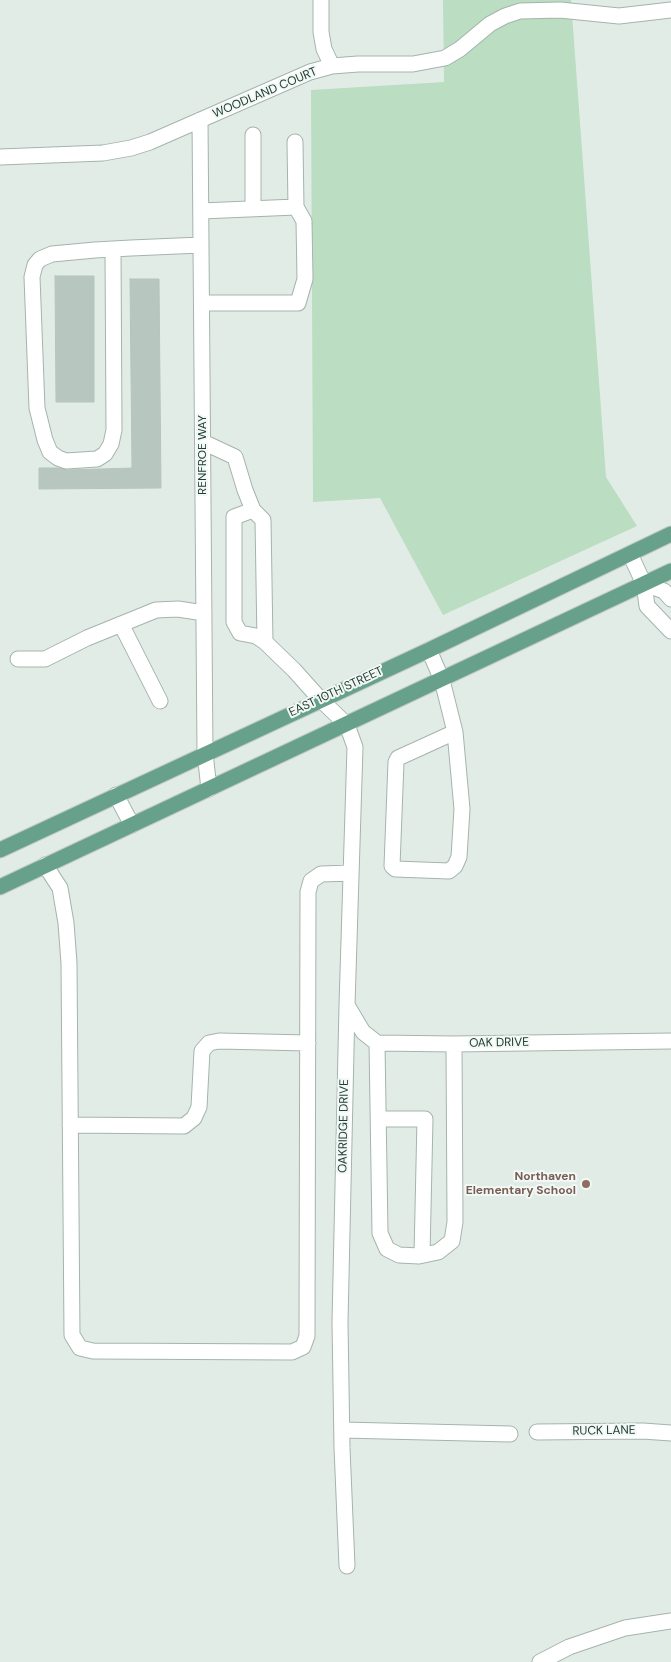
<!DOCTYPE html>
<style>
body{margin:0}
canvas{display:block;background:#e2ece6}
</style>
<canvas width="671" height="1662"></canvas>
<script>
const ctx = document.querySelector('canvas').getContext('2d');
ctx.lineJoin = 'round';
function fillPath(path, color) {
  ctx.fillStyle = color;
  ctx.fill(path, 'evenodd');
}
function toPath(rows) {
  const path = new Path2D();
  for (const r of rows) {
    path.moveTo(r[0], r[1]);
    for (let i = 2; i < r.length; i += 2) path.lineTo(r[i], r[i + 1]);
  }
  return path;
}
function trace(path, color, width, dash) {
  ctx.strokeStyle = color;
  ctx.lineWidth = width;
  ctx.lineCap = dash ? 'butt' : 'round';
  ctx.setLineDash(dash || []);
  ctx.stroke(path);
}
function drawText(font, color, halo, rows, align = 'center') {
  ctx.font = font + ' "DM Sans",sans-serif';
  ctx.lineWidth = 4;
  ctx.setLineDash([]);
  ctx.textBaseline = 'middle';
  ctx.strokeStyle = halo;
  ctx.fillStyle = color;
  for (const [text, x, y, turn = 0] of rows) {
    ctx.save();
    ctx.translate(x, y);
    ctx.rotate((+turn || 0) * Math.PI / 180);
    ctx.textAlign = isNaN(turn) ? turn : align;
    if (halo) ctx.strokeText(text, 0, 0);
    ctx.fillText(text, 0, 0);
    ctx.restore();
  }
}
fillPath(toPath([
 [443,0,571,0,606,477,637,526,443,615,380,498,313,502,311,90,444,82]
]), '#bbddc1');
const building = toPath([
 [55,276,94,276,94,402,56,402,55,276],
 [130,279,159,279,161,488,39,489,39,468,58,468,67,470,132,468,130,279]
]);
fillPath(building, '#b7c7bf');
trace(building, '#b4c5bd', 1);
const minor = toPath([
 [321,0,321,32,324,49,332,66],
 [200,120,205,753,209,789],
 [295,142,296,207],
 [0,157,103,153,131,148,150,142,310,72,332,66,358,64,413,64,445,58,460,49,490,24,505,16,520,11,560,10,619,16,671,10],
 [253,209,253,135],
 [201,211,296,207,304,221,305,279,298,303,202,303],
 [113,249,114,430,111,444,105,454,97,459,66,461,58,458,50,452,45,440,37,408,32,277,35,265,40,259,52,254,95,250,131,248,201,245],
 [203,442,235,457,245,490,253,510,263,520,265,642],
 [253,510,234,517,234,622,240,633,256,636,265,642,294,670,320,699,347,725,355,747,347,1005,340,1322,342,1448,347,1566],
 [630,554,644,584],
 [671,599,664,591,644,584,647,606,671,631],
 [121,624,160,701],
 [429,650,442,680,455,732,462,809,459,857,455,866,449,871,395,869,392,866,396,762,398,758,455,732],
 [18,659,45,659,87,638,156,610,178,609,204,613],
 [116,795,132,825],
 [45,865,60,888,66,923,69,963,72,1335,80,1348,93,1351,292,1352,303,1347,307,1336,308,892,311,881,321,874,351,873],
 [347,1005,363,1032,377,1043,454,1044,671,1041],
 [377,1043,380,1233,387,1249,399,1255,419,1256,438,1252,452,1241,455,1222,454,1044],
 [379,1119,425,1119,422,1255],
 [70,1125,184,1126,194,1118,199,1107,202,1051,209,1043,219,1041,308,1043],
 [342,1430,510,1434],
 [537,1432,643,1431,671,1433],
 [540,1662,569,1647,625,1628,671,1621]
]);
const major = toPath([
 [0,850,429,650,671,534],
 [0,887,671,571]
]);
trace(minor, '#a5b4ad', 17);
trace(major, '#c1c9c6', 17);
trace(minor, '#fff', 15);
trace(major, '#67a18c', 15);
for (const [x, y, r, color] of [
 [586,1184,5,"#8d6e63"]
]) {
  const dot = new Path2D();
  dot.arc(x, y, r, 0, 2 * Math.PI);
  ctx.fillStyle = color;
  ctx.fill(dot);
  trace(dot, '#f2f8f5', 2);
}
drawText('12px', '#223d33', '#f2f8f5', [
 ["WOODLAND COURT",265,93,-23],
 ["RENFROE WAY",203,455,-90],
 ["EAST 10TH STREET",336,692,-25],
 ["OAK DRIVE",499,1043,-1],
 ["OAKRIDGE DRIVE",344,1126,-89],
 ["RUCK LANE",604,1431,-1]
]);
drawText('bold 12px', '#785e54', '#f2f8f5', [
 ["Northaven",576,1177],
 ["Elementary School",576,1191]
], 'right');
</script>
